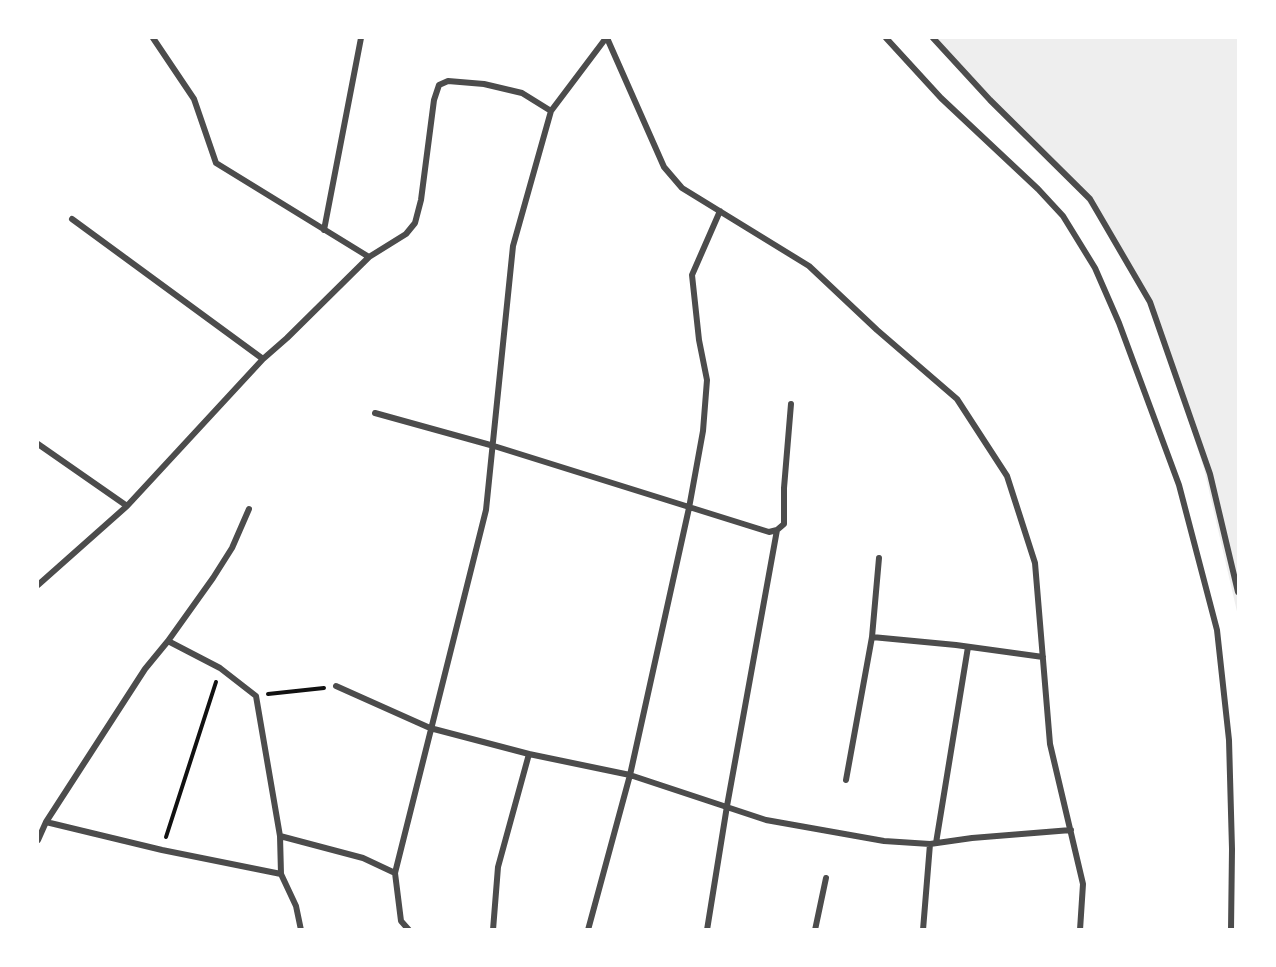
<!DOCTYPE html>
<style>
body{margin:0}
#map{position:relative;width:1276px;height:967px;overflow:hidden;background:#fff;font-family:"Roboto Condensed",sans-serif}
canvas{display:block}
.frame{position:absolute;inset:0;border:39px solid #fff;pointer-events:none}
</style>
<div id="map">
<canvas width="1276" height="967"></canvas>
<div class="frame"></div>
</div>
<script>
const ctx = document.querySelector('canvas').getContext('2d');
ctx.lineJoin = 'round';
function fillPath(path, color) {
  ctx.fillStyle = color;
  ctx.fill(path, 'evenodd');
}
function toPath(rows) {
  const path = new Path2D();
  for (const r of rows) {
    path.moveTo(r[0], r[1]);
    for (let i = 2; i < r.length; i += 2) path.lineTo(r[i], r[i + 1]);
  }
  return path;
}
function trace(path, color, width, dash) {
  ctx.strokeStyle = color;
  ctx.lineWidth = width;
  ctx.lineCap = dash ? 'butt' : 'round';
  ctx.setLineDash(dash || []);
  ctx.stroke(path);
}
fillPath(toPath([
 [934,38,1238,38,1238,616,1204,469,1148,292,1072,179,982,94]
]), '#eee');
trace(toPath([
 [268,694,324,688],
 [166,837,216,682]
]), '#111', 4);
trace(toPath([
 [153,38,194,99,216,163,369,257],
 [607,38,664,167,682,188,809,266,877,330,957,399,1007,476,1035,563,1050,744,1083,884,1080,930],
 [886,38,941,98,1038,189,1063,216,1095,268,1119,323,1179,485,1217,630,1229,740,1232,849,1231,930],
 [933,38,990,100,1090,199,1150,302,1210,474,1238,592],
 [72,219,263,359],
 [324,230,361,38],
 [375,413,494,446,769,532,777,530,784,524,784,488,791,404],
 [38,444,127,506,263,359,287,338,369,257,406,234,415,223,421,200,434,100,439,85,448,81,484,84,522,93,551,111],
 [38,585,127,506],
 [872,637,956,645,1043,657],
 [168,641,213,578,232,548,249,509],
 [336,686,430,728,529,754,630,775,689,508,703,431,707,380,699,340,692,275,720,211],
 [846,780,872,637,879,558],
 [46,822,145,669,168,641,220,668,256,696,280,836,281,874,296,906,301,930],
 [280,836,363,858,395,873,401,921,409,930],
 [38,840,46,822,162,850,281,874],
 [936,843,968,647],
 [395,873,486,510,513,246,551,111,606,38],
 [493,930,498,867,529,754],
 [588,930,630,775,766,820,884,841,930,844,972,838,1071,830],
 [707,930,727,806,777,530],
 [815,930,826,878],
 [923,930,930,844]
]), '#4c4c4c', 6);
</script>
